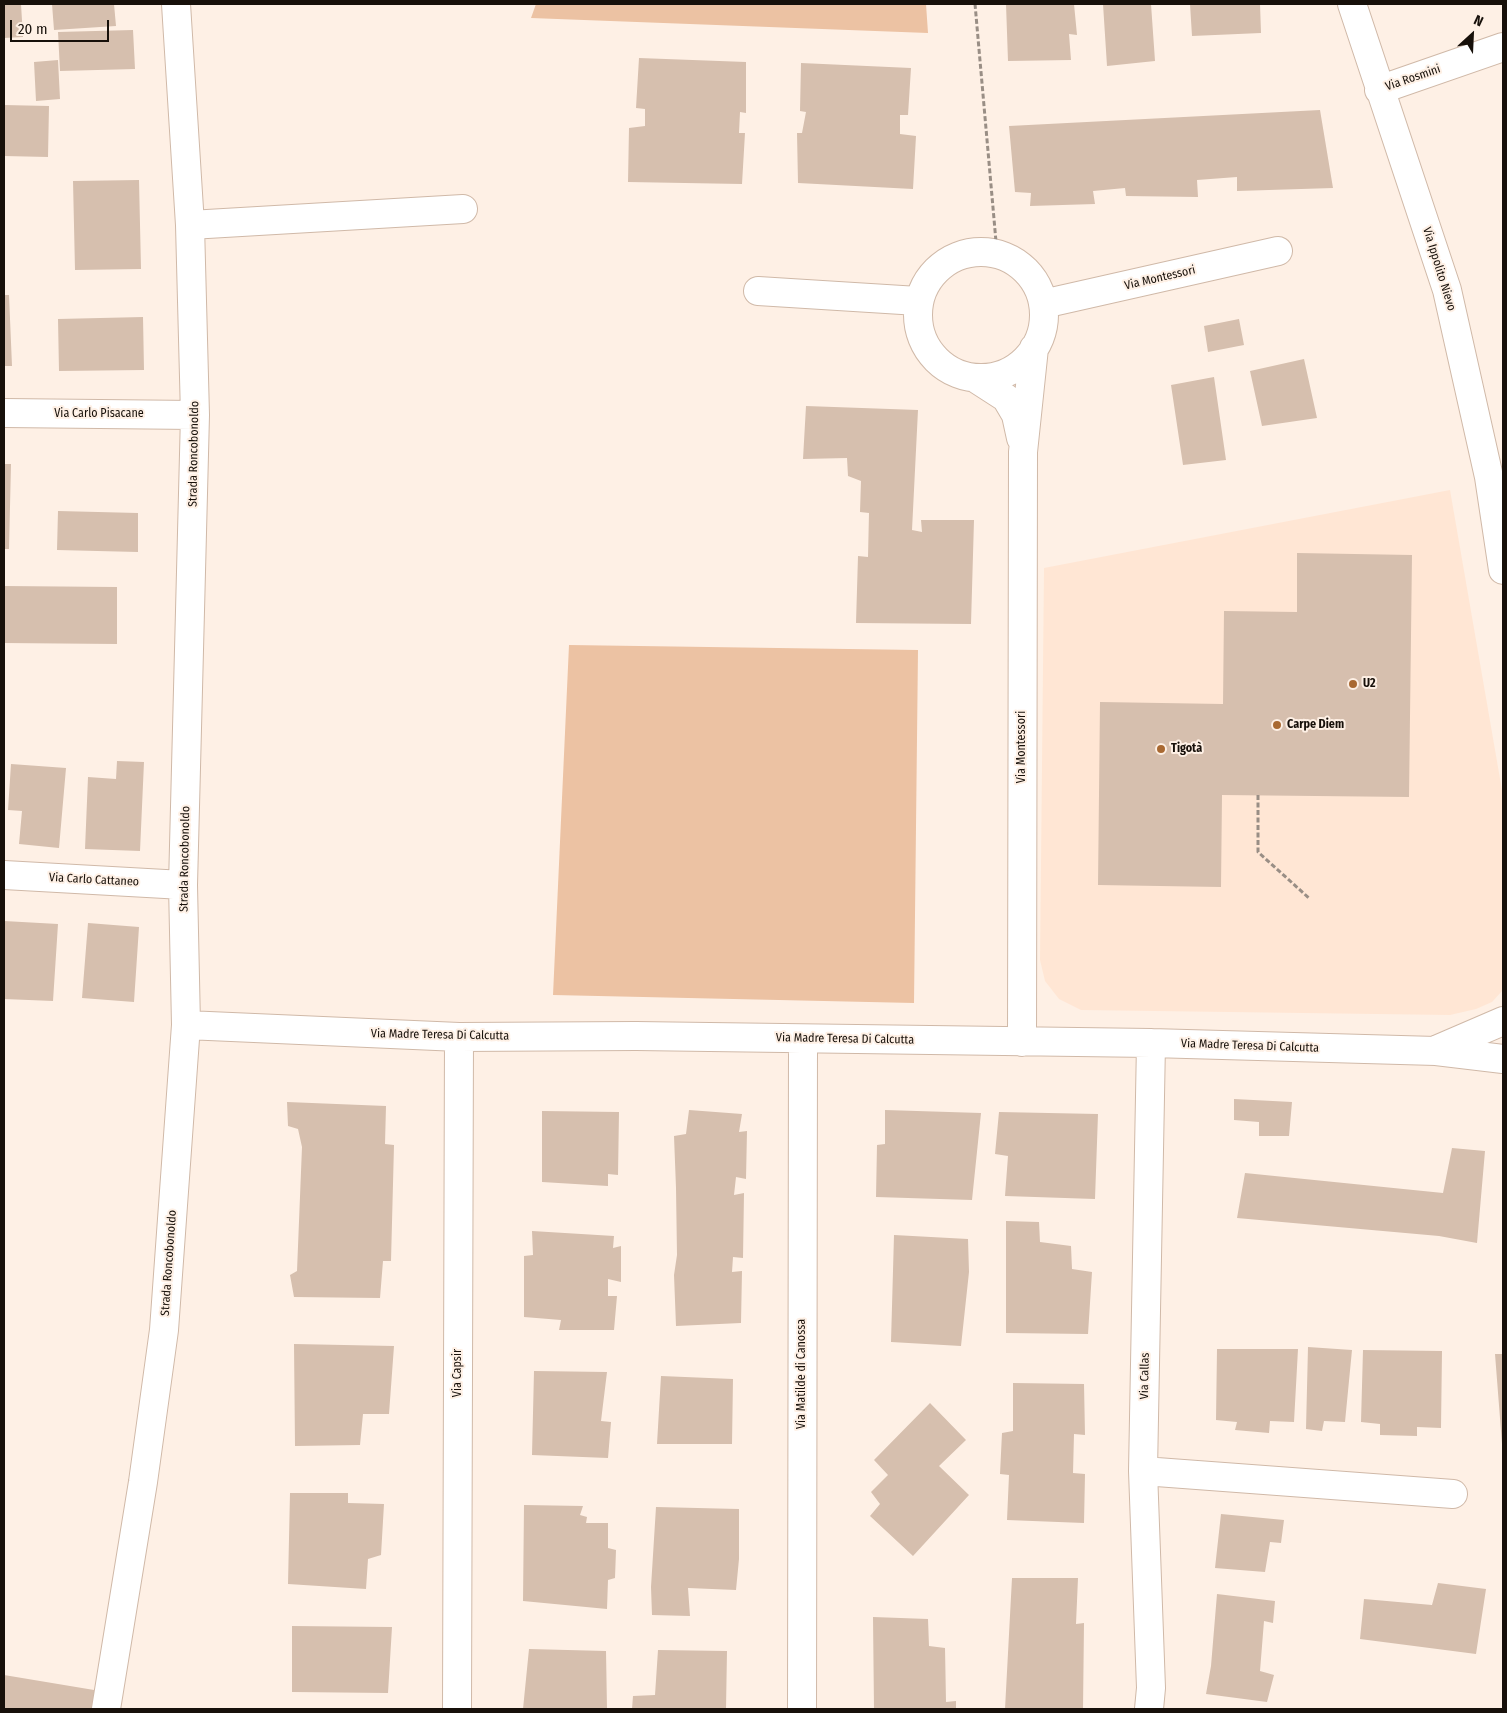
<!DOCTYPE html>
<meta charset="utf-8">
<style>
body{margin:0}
#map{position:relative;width:1507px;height:1713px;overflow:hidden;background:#fef0e5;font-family:"Fira Sans Condensed",sans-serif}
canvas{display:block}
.frame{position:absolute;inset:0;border:5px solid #17100a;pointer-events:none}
.north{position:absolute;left:1447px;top:10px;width:50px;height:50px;-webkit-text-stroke:4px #fef0e5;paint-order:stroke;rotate:25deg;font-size:14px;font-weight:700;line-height:20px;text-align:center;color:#17100a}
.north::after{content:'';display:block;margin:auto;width:18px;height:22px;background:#17100a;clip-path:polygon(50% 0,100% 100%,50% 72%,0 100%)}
.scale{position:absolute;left:10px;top:20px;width:99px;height:22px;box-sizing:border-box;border:2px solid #17100a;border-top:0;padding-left:6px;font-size:15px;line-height:18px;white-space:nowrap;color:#17100a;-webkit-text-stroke:4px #fef0e5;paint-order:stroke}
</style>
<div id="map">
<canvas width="1507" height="1713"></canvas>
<div class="frame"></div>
<div class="north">N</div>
<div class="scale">20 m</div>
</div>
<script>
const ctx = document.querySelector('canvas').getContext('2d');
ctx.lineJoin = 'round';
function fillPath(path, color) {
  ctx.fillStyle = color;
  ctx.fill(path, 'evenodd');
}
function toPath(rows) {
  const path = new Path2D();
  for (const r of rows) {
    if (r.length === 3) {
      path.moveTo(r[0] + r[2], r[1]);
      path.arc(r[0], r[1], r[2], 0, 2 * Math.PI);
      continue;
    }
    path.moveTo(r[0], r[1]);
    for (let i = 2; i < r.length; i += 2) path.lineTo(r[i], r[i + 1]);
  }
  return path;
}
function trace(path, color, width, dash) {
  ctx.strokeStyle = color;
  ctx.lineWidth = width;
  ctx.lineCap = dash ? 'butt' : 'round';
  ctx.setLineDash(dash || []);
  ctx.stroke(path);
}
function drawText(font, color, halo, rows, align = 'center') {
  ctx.font = font + ' "Fira Sans Condensed",sans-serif';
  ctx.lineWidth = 4;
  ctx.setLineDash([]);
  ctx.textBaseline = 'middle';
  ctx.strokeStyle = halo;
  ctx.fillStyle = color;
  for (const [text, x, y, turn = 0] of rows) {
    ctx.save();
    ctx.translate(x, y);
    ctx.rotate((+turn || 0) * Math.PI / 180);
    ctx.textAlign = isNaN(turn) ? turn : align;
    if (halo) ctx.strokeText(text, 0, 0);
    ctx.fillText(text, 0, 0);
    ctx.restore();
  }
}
fillPath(toPath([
 [1450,490,1503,796,1503,990,1492,1002,1476,1009,1450,1015,1081,1010,1059,999,1045,981,1040,960,1044,568]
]), '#ffe6d4');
fillPath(toPath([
 [536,4,926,4,928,33,531,18],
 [569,645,918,650,914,1003,553,995]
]), '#ecc2a3');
fillPath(toPath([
 [4,4,21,4,23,37,4,38],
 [52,4,114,4,116,26,54,30],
 [1006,4,1074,4,1077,35,1069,34,1071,60,1008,61],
 [1103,4,1151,4,1155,61,1107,66],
 [1190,4,1260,4,1261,33,1192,36],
 [133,30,135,69,60,71,58,32],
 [639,58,746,62,746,113,740,112,739,133,745,133,742,184,628,182,629,128,645,126,645,109,636,108],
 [58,60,60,99,36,101,34,62],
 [801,63,911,68,908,115,900,115,900,134,916,136,913,189,798,183,797,133,802,133,806,112,800,111],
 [4,105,49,106,48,157,4,156],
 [1320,110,1333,188,1237,191,1237,177,1197,180,1198,197,1126,196,1125,188,1093,191,1095,204,1030,206,1031,193,1015,192,1009,126],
 [139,180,141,269,75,270,73,181],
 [4,295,9,295,12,366,4,366],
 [143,317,144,370,59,371,58,319],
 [1239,319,1244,345,1208,352,1204,326],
 [1304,359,1317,418,1262,426,1250,371],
 [1214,377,1226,460,1183,465,1171,385],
 [806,406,918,410,912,530,922,532,921,520,974,520,971,624,856,623,858,556,868,557,869,513,860,512,861,481,848,476,847,458,803,459],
 [4,464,11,464,9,549,4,549],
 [58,511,138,513,138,552,57,550],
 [1297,553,1412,555,1409,797,1222,795,1221,887,1098,885,1100,702,1223,704,1224,611,1297,612],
 [4,586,117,587,117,644,4,643],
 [117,761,144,762,140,851,85,849,88,777,116,779],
 [11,764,66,768,59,848,19,844,22,811,8,810],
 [4,921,58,924,53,1001,4,999],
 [88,923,139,927,134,1002,82,998],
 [1234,1099,1292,1102,1289,1136,1259,1136,1259,1122,1234,1120],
 [287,1102,386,1106,385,1144,394,1145,391,1261,383,1261,380,1298,294,1297,290,1275,297,1271,302,1147,298,1129,288,1126],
 [689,1110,742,1114,739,1132,747,1131,746,1179,736,1177,734,1195,744,1193,743,1258,733,1257,732,1272,742,1271,741,1323,676,1326,674,1275,677,1255,676,1188,674,1136,686,1134],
 [885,1110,981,1113,972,1200,876,1197,877,1145,885,1144],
 [542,1111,619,1112,618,1175,608,1174,608,1186,542,1182],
 [999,1112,1098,1114,1095,1199,1005,1196,1008,1156,995,1154],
 [1452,1148,1485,1151,1477,1243,1439,1236,1237,1218,1245,1173,1443,1193],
 [1006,1221,1039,1222,1040,1242,1071,1246,1072,1269,1092,1272,1088,1334,1006,1333],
 [532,1231,614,1236,613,1248,621,1246,621,1282,608,1279,608,1296,617,1296,614,1330,559,1330,561,1320,524,1317,524,1256,533,1255],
 [894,1235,968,1239,969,1272,961,1346,891,1342],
 [294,1344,394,1346,389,1414,363,1414,360,1445,295,1446],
 [1308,1347,1352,1350,1345,1422,1324,1421,1322,1431,1306,1429],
 [1217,1349,1298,1349,1294,1422,1270,1421,1269,1433,1235,1430,1237,1422,1216,1420],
 [1363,1350,1442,1351,1441,1428,1417,1427,1417,1436,1380,1435,1380,1424,1361,1422],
 [1495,1354,1503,1354,1503,1444,1502,1444],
 [534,1371,607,1372,601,1421,611,1422,608,1458,532,1455],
 [661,1376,733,1379,732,1444,657,1444],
 [1013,1383,1084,1384,1085,1435,1074,1434,1073,1473,1085,1474,1084,1523,1007,1520,1009,1475,1000,1474,1002,1433,1013,1431],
 [930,1403,966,1440,939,1466,969,1495,913,1556,870,1516,880,1504,871,1492,888,1475,874,1460],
 [290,1493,348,1493,348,1503,384,1504,381,1555,368,1559,366,1589,288,1584],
 [524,1505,583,1506,580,1515,587,1517,586,1523,608,1523,608,1548,616,1550,615,1578,608,1580,607,1609,523,1601],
 [656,1507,739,1509,739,1559,736,1590,688,1588,690,1616,652,1615,651,1587],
 [1221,1514,1284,1520,1281,1543,1270,1542,1265,1572,1215,1568],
 [1012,1578,1078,1578,1076,1624,1084,1623,1083,1709,1005,1709],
 [1438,1583,1486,1589,1476,1654,1360,1639,1364,1599,1432,1605],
 [1217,1594,1275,1601,1273,1623,1264,1621,1260,1671,1274,1675,1267,1702,1206,1694,1211,1666],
 [873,1617,928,1619,929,1646,945,1648,946,1702,956,1701,956,1709,874,1709],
 [292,1626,392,1627,388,1693,292,1692],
 [529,1649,606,1651,607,1709,523,1709],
 [658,1650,727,1651,726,1709,632,1709,633,1696,655,1695],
 [4,1675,100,1691,98,1709,4,1708]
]), '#d6bfae');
const minor = toPath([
 [1352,4,1447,290,1489,477,1503,570],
 [1379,90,1503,47],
 [190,225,463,209],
 [981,315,63],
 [758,291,918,301],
 [1043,304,1278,251],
 [975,378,1006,398,1016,415,1021,438],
 [4,413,195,415],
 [4,875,183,885],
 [186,1025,459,1037,636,1036,1151,1043,1436,1051,1503,1059],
 [1022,1042,1023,452,1034,348],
 [1438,1049,1503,1021],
 [1143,1471,1453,1494],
 [106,1709,143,1482,164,1330,186,1025,183,885,195,415,190,225,176,4],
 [457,1709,459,1037],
 [802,1709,803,1039],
 [1149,1709,1151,1688,1143,1471,1151,1043]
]);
trace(minor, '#d0b9a8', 30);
trace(toPath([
 [975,4,997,253],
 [1258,795,1258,852,1310,899]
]), '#998e85', 3, [5, 2.5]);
trace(minor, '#fff', 28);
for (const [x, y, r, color] of [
 [1353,684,5,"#a96932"],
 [1277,725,5,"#a96932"],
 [1161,749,5,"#a96932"]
]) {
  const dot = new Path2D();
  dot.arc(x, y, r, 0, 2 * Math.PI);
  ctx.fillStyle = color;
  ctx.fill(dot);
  trace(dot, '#fef0e5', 2);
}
drawText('12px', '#17100a', '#fef0e5', [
 ["Via Rosmini",1413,78,-19],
 ["Via Ippolito Nievo",1439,269,73],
 ["Via Montessori",1160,278,-13],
 ["Via Carlo Pisacane",99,414],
 ["Strada Roncobonoldo",194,454,-89],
 ["Via Montessori",1022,747,-90],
 ["Strada Roncobonoldo",185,859,-89],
 ["Via Carlo Cattaneo",94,880,3],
 ["Via Madre Teresa Di Calcutta",440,1035,1],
 ["Via Madre Teresa Di Calcutta",845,1039,1],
 ["Via Madre Teresa Di Calcutta",1250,1046,2],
 ["Strada Roncobonoldo",169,1263,-86],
 ["Via Capsir",458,1373,-90],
 ["Via Matilde di Canossa",802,1374,-90],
 ["Via Callas",1145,1376,-89]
]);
drawText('bold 12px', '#17100a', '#fef0e5', [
 ["U2",1363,684],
 ["Carpe Diem",1287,725],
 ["Tigotà",1171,749]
], 'left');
</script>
